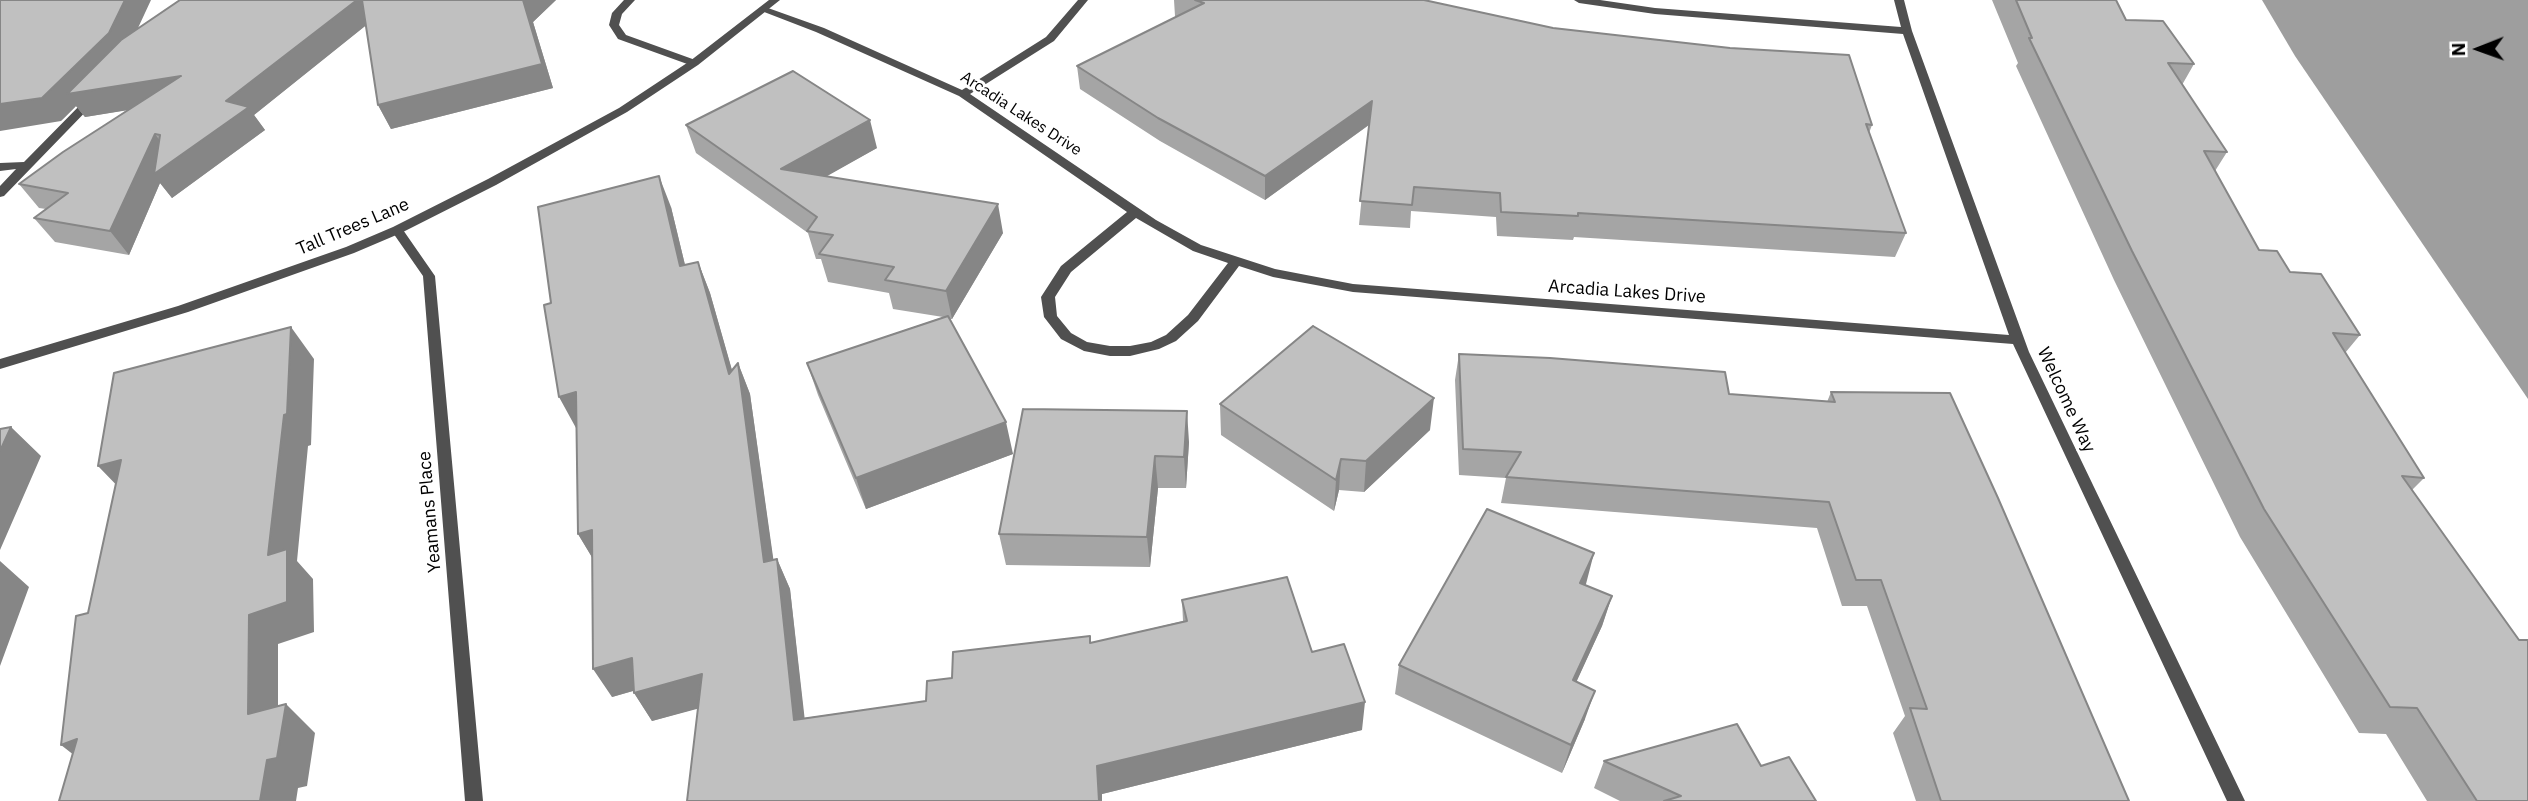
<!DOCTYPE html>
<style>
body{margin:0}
#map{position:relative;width:2528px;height:801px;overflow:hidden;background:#fff;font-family:"IBM Plex Sans",sans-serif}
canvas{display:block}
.north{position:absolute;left:2444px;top:14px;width:70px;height:70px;-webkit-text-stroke:5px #fff;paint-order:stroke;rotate:269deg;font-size:19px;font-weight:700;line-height:28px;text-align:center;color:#000}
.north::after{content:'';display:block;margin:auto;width:24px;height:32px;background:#000;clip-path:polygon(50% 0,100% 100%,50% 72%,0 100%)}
</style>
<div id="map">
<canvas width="2528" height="801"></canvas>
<div class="north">N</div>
</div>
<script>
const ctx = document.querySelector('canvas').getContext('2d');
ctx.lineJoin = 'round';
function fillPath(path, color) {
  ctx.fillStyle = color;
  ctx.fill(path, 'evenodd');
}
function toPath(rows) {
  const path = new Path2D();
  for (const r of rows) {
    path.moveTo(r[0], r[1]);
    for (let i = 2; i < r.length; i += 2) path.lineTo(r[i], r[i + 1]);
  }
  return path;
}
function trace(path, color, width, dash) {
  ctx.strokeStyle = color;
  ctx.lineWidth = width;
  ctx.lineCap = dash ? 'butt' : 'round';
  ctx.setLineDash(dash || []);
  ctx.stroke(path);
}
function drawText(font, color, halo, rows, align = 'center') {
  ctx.font = font + ' "IBM Plex Sans",sans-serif';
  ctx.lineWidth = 6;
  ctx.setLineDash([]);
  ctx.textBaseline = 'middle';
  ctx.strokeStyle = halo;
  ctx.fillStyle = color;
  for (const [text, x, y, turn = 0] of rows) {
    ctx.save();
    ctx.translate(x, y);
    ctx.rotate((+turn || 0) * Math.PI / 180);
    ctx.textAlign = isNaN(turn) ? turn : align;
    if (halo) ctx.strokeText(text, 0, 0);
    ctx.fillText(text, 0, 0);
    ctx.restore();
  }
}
fillPath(toPath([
 [2262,0,2528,0,2528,399,2295,56]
]), '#9e9e9e');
fillPath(toPath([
 [624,0,635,0,622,14,619,25,626,35,698,61,698,65,690,65,618,39,609,25,612,13,624,0],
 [1078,0,1088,0,1054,41,970,94,1156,220,1201,245,1275,269,1353,284,2009,335,1903,34,1655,14,1579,3,1574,0,1600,0,1655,8,1901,27,1894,0,1904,0,1912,31,2029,352,2245,801,2227,801,2013,344,1353,292,1273,277,1239,266,1198,321,1176,341,1159,349,1130,356,1110,356,1084,351,1061,339,1044,317,1041,297,1061,266,1127,212,959,96,816,32,759,10,760,8,768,8,824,28,962,90,1046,37,1078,0],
 [1136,218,1193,251,1228,263,1188,315,1166,335,1151,342,1130,346,1110,346,1087,342,1071,333,1057,316,1055,297,1071,272,1136,218],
 [92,96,96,97,96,101,4,196,0,197,0,186,16,169,0,171,0,163,24,162,88,97,92,96],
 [397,226,401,227,435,276,483,801,465,801,423,276,391,230,397,226]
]), '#505050');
fillPath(toPath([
 [769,0,780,0,698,65,627,112,496,185,401,233,354,253,188,312,0,369,0,359,178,306,346,247,393,227,488,179,619,108,690,61,769,0]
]), '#505050');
fillPath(toPath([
 [180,0,556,0,533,22,553,88,391,129,378,105,366,25,254,115,265,130,172,198,160,183,129,255,55,242,34,218,46,209,39,208,19,184,127,110,85,117,76,106,61,121,138,29],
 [1174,0,1424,0,1872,125,1869,133,1906,233,1895,257,1574,237,1573,240,1497,236,1496,217,1411,211,1410,228,1359,225,1369,125,1265,200,1160,141,1080,89,1077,66,1177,17,1175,16],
 [1992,0,2116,0,2126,20,2194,64,2182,85,2227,152,2215,171,2259,250,2290,272,2360,335,2345,353,2424,478,2412,490,2528,801,2427,801,2386,734,2359,733,2240,537,2114,280,2016,66,2018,63],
 [686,125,877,148,826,176,1003,233,952,319,950,319,1013,454,866,509,818,395,807,363,943,317,893,309,889,293,828,282,821,259,816,259,808,233,696,153],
 [671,207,685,265,698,262,710,293,732,371,738,363,750,394,773,560,777,559,790,589,804,718,926,701,952,678,1090,636,1091,643,1183,621,1182,600,1312,652,1362,730,1102,794,1102,801,687,801,698,708,652,721,633,691,612,697,592,557,578,534,576,428],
 [1459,354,1729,394,1827,402,1831,392,2129,801,1916,801,1893,733,1905,716,1867,606,1842,606,1817,528,1501,503,1506,478,1459,475,1455,380],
 [1220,404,1430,430,1364,492,1339,490,1334,511,1221,435],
 [1023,409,1189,442,1186,488,1158,488,1150,567,1006,565,999,534],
 [1585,585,1612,596,1602,626,1576,682,1585,719,1562,773,1395,694,1399,665],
 [1604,761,1761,766,1816,801,1620,801,1594,788]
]), '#a5a5a5');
fillPath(toPath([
 [125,0,151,0,125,56,181,76,197,99,85,117,76,106,61,121,0,131,0,104],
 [357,0,364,0,374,19,254,115,265,130,172,198,160,183,129,255,110,231,155,134,172,157,226,101],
 [523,0,556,0,533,22,553,88,391,129,378,105],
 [1372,101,1370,124,1265,200,1265,176],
 [870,120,877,148,790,197,781,169],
 [659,176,671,207,693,298,680,266],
 [998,204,1003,233,952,319,946,291],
 [698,262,710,293,742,405,729,374],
 [291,327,314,359,311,445,308,446,297,561,313,579,314,632,278,644,278,742,248,714,249,615,268,555],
 [738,363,750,394,778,592,764,562],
 [576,392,592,423,576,428,559,397],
 [1434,398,1430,430,1364,492,1366,461],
 [1187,411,1189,442,1186,488,1184,457],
 [1006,422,1013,454,866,509,856,478],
 [11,427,41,456,0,550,0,451],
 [1155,456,1158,488,1150,567,1147,537],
 [1341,459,1339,490,1334,511,1336,480],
 [121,460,128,497,98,466],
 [592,530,596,564,578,534],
 [1594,553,1586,584,1571,613,1580,583],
 [777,559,790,589,808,748,794,720],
 [0,561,29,587,0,666],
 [1612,596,1602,626,1564,709,1573,680],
 [632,658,650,686,612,697,593,669],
 [702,674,719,703,652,721,634,693],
 [1595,691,1585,719,1562,773,1571,745],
 [1365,702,1362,730,1102,794,1102,801,1099,801,1097,766],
 [286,704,315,733,307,786,298,788,296,801,260,801,267,760],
 [77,739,97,773,61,745]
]), '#868686');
const building = toPath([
 [0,0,125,0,109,33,42,98,0,104,0,0],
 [180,0,357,0,226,101,249,107,154,174,160,135,155,134,110,231,34,218,68,193,19,184,63,152,181,76,67,94,121,40,180,0],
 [362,0,523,0,542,64,378,105,362,0],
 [1195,0,1424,0,1553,28,1730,48,1849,55,1872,125,1866,124,1906,233,1578,213,1578,216,1501,212,1500,193,1414,187,1412,205,1360,201,1372,101,1265,176,1158,118,1077,66,1204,3,1195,0],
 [2016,0,2116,0,2126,20,2163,21,2194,64,2168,63,2227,152,2204,151,2259,250,2277,251,2290,272,2321,274,2360,335,2333,333,2424,478,2402,476,2519,640,2528,640,2528,801,2477,801,2417,708,2390,707,2264,509,2132,251,2029,38,2032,38,2016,0],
 [793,71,870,120,781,169,998,204,946,291,885,280,894,267,819,254,833,235,807,231,817,217,686,125,793,71],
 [659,176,680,266,698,262,729,374,738,363,764,562,777,559,794,720,926,701,927,681,952,678,953,652,1090,636,1090,643,1187,621,1182,600,1287,577,1312,652,1344,644,1365,702,1097,766,1099,801,687,801,702,674,634,693,632,658,593,669,592,530,578,534,576,392,559,397,544,305,551,303,538,207,659,176],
 [948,316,1006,422,856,478,807,363,948,316],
 [1313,326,1434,398,1366,461,1341,459,1336,480,1220,404,1313,326],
 [291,327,287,414,284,415,268,555,287,549,287,602,249,615,248,714,286,704,277,758,267,760,260,801,59,801,77,739,61,745,76,616,88,613,121,460,98,466,114,373,291,327],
 [1459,354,1550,358,1725,372,1729,394,1835,402,1831,392,1950,393,1998,498,2129,801,1941,801,1910,708,1927,709,1881,580,1856,580,1829,502,1506,477,1521,452,1463,449,1459,354],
 [1023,409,1187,411,1184,457,1155,456,1147,537,999,534,1023,409],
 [11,427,0,451,0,429,11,427],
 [1487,509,1594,553,1580,583,1612,596,1573,680,1595,691,1571,745,1399,665,1487,509],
 [1737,724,1761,766,1789,757,1816,801,1664,801,1681,796,1604,761,1737,724]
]);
fillPath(building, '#c0c0c0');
trace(building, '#868686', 2);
drawText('16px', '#000', '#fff', [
 ["Arcadia Lakes Drive",1021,114,33]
]);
drawText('18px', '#000', '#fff', [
 ["Tall Trees Lane",353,227,-23],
 ["Arcadia Lakes Drive",1627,292,4],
 ["Welcome Way",2066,400,65],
 ["Yeamans Place",430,512,-95]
]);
</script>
